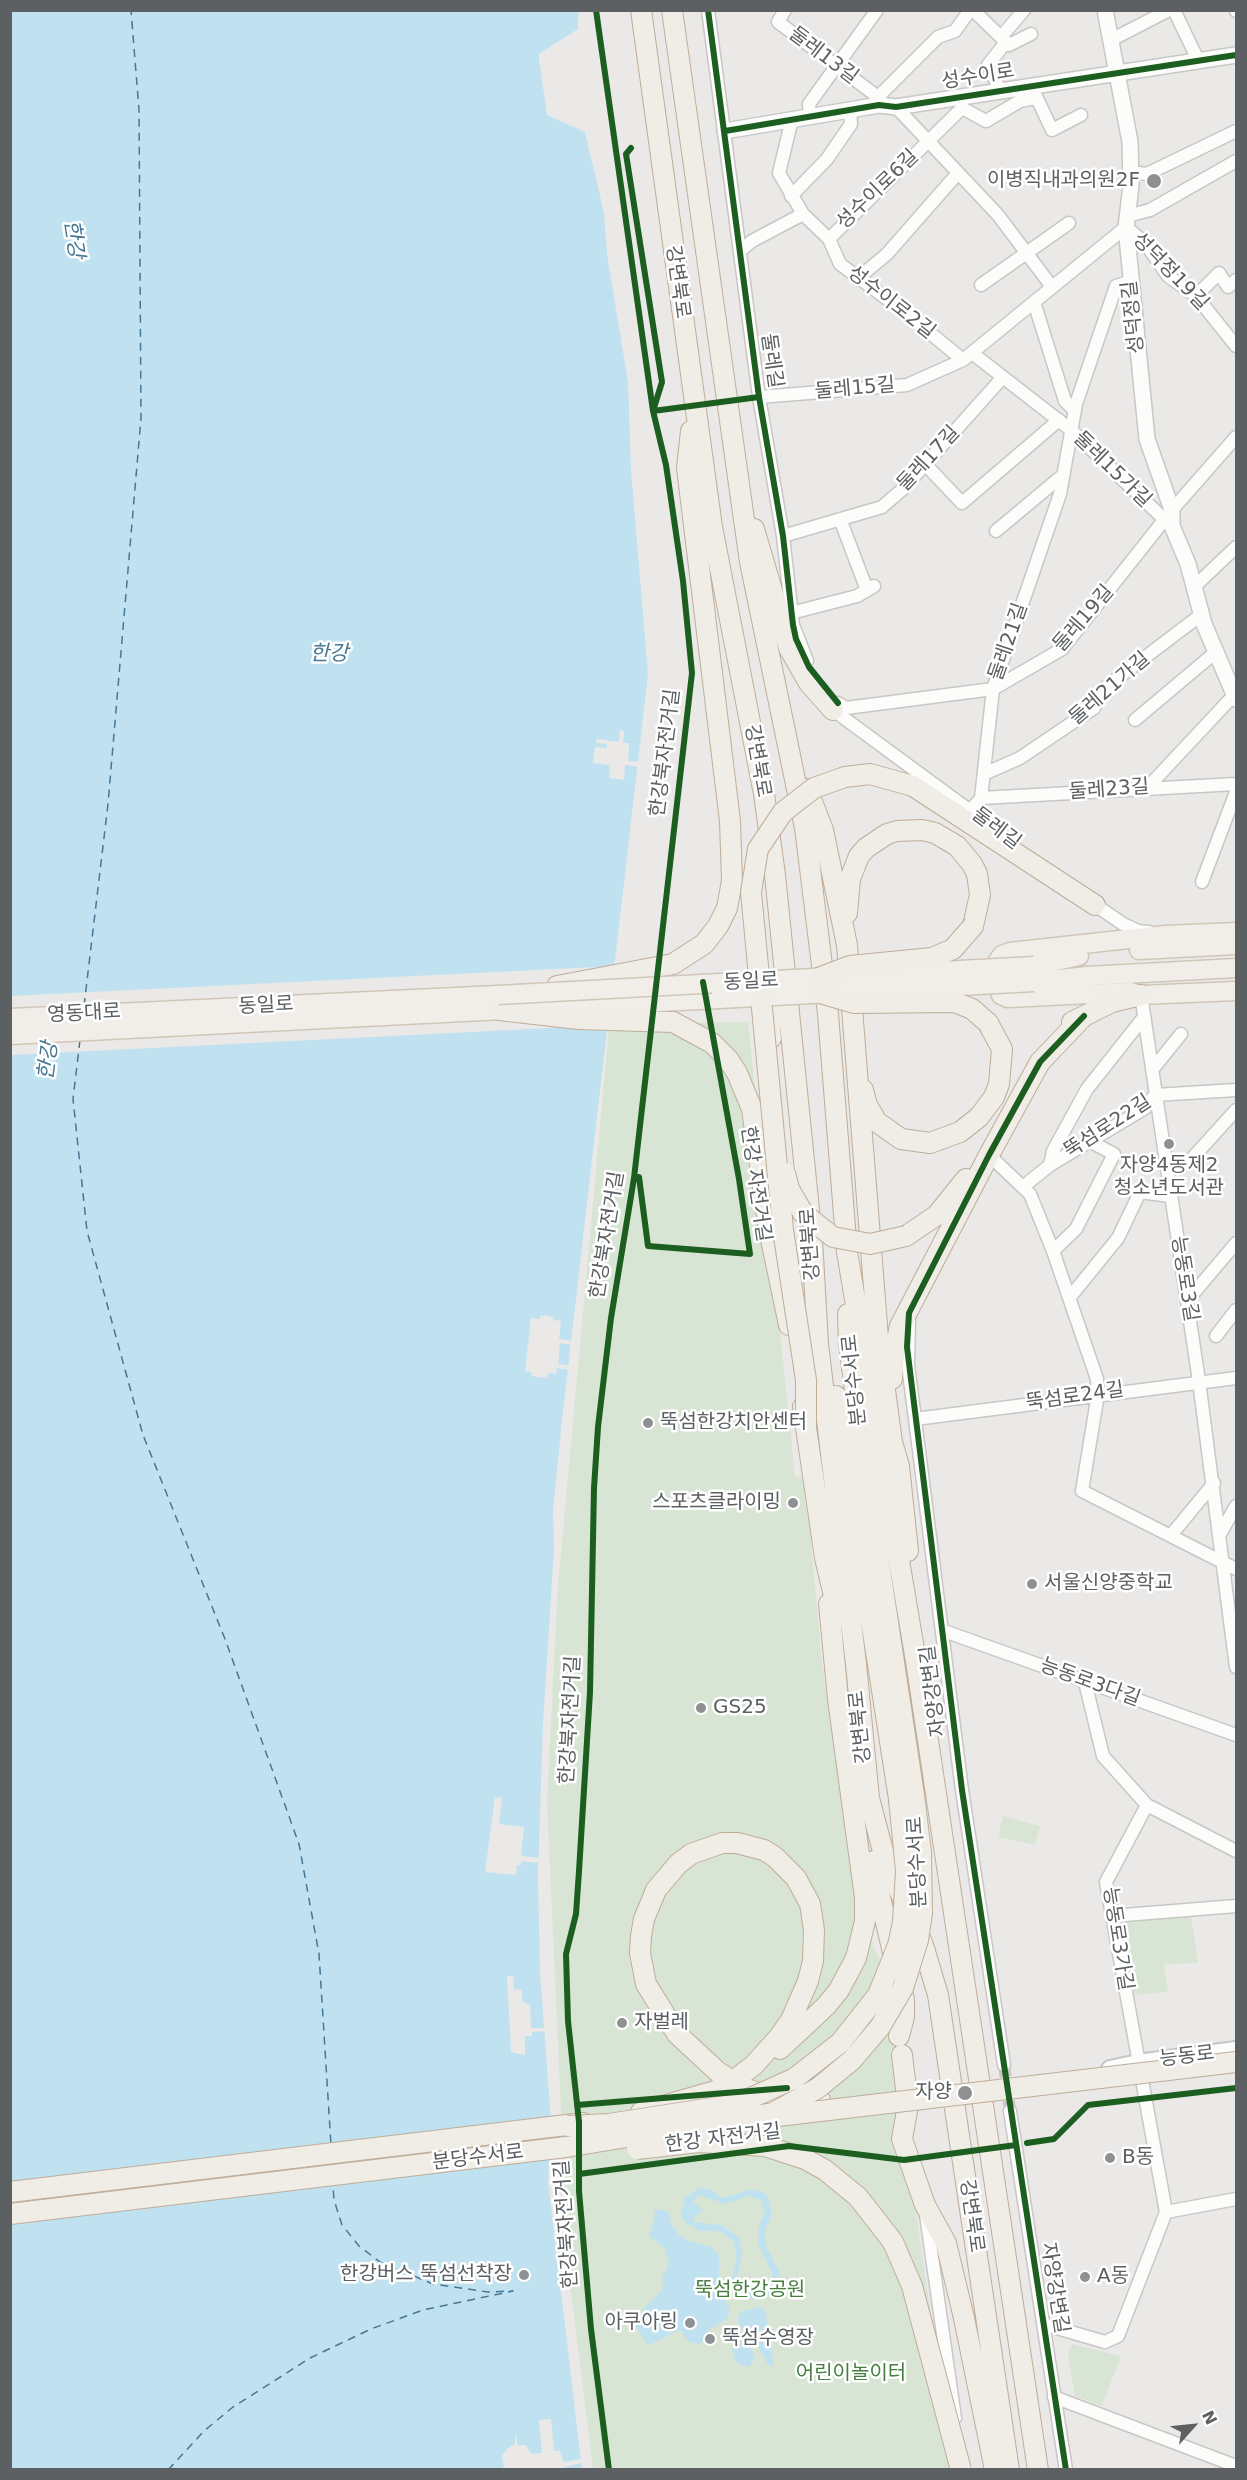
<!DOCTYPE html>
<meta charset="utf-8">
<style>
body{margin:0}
#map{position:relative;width:1247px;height:2480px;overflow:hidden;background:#ebe9e7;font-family:"DejaVu Sans",sans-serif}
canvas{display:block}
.frame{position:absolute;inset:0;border:12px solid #5c6063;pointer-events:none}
.north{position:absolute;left:1163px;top:2396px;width:60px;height:60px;-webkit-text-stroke:4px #fff;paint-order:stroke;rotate:63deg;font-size:16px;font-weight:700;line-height:24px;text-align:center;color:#5c6063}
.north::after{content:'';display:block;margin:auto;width:21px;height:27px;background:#5c6063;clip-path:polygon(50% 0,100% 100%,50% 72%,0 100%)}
</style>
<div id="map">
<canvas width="1247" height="2480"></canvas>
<div class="frame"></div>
<div class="north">N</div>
</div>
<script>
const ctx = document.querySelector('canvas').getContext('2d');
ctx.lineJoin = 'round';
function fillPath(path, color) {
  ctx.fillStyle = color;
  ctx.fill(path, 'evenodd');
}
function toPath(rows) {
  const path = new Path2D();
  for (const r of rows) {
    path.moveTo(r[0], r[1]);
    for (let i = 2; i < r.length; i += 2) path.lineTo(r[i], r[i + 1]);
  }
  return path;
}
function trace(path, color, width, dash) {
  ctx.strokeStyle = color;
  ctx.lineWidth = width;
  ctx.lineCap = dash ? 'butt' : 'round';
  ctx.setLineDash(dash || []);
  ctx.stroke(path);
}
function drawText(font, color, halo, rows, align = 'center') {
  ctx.font = font + ' "DejaVu Sans","Noto Sans KR",sans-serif';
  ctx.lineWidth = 5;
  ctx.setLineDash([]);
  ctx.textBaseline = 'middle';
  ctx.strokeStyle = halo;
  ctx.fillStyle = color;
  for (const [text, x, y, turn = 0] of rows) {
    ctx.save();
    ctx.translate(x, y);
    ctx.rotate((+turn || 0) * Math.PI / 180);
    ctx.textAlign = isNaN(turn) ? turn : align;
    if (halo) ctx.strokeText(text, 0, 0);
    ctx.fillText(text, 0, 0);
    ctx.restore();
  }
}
fillPath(toPath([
 [708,1022,748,1022,795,1476,802,1478,810,1532,822,1664,857,1912,894,1991,905,2134,953,2469,593,2470,568,2267,547,1801,558,1585,609,1028],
 [1003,1816,1040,1826,1035,1845,998,1837],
 [1191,1916,1198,1963,1164,1964,1168,1992,1134,1995,1123,1919],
 [1072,2344,1121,2356,1102,2406,1075,2396,1068,2356]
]), '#d8e5d4');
fillPath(toPath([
 [11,11,578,11,578,29,539,54,539,59,547,115,585,132,604,213,607,254,628,382,631,470,648,675,562,1420,553,1511,554,1550,543,1723,538,1876,540,1971,551,2122,548,2181,582,2469,11,2470],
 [701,2188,709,2189,723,2198,750,2190,763,2192,768,2197,772,2214,765,2231,766,2246,780,2273,780,2282,771,2294,757,2300,740,2296,731,2282,737,2257,733,2241,720,2231,699,2231,686,2223,681,2215,685,2197],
 [699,2195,725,2204,749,2196,761,2200,765,2212,759,2225,758,2244,773,2275,770,2287,763,2289,759,2282,754,2285,751,2292,741,2289,737,2278,742,2253,739,2238,722,2225,694,2222,694,2216,701,2213,702,2209,693,2202],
 [654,2209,668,2211,671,2223,680,2236,689,2241,712,2247,719,2256,719,2286,730,2311,726,2320,710,2329,700,2345,688,2341,681,2330,648,2345,632,2321,663,2289,662,2278,669,2263,665,2249,649,2236,655,2215],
 [761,2307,765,2310,771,2343,773,2367,768,2365,759,2348,739,2325,738,2317,742,2311],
 [737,2341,744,2342,752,2350,754,2359,749,2367,739,2364,734,2358,732,2349]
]), '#c0e2f0');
fillPath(toPath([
 [620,730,624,731,623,743,629,743,628,761,642,762,641,767,625,765,624,780,609,778,610,765,593,763,595,747,607,748,607,744,596,743,597,739,619,742],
 [617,966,610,1025,11,1055,11,996],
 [541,1315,554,1317,554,1320,561,1321,559,1339,574,1341,573,1345,560,1343,558,1364,571,1366,570,1370,557,1368,556,1374,548,1373,547,1378,531,1376,532,1372,525,1371,531,1318,540,1319],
 [495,1797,502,1798,499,1824,524,1827,521,1856,541,1858,541,1863,521,1861,521,1865,517,1865,516,1875,485,1872],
 [507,1976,513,1976,514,1990,522,1989,522,2001,530,2005,531,2028,545,2028,545,2031,532,2032,532,2036,525,2036,525,2055,511,2052],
 [551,2419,554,2451,560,2451,563,2462,581,2459,581,2463,565,2467,565,2469,504,2469,502,2456,508,2448,515,2444,515,2432,518,2445,526,2445,531,2454,542,2453,539,2420]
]), '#ebe9e7');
trace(toPath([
 [84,1006,108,804,141,418,139,110,131,10],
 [80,1040,73,1099,87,1231,143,1435,225,1639,299,1844,319,1954,331,2145],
 [168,2470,204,2431,233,2407,310,2358,371,2329,423,2310,513,2291,488,2292,433,2284,380,2262,359,2246,342,2225,334,2200,333,2186]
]), '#467793', 1.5, [8, 6]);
trace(toPath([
 [1004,2065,1010,2111]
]), '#c7c7c6', 12, [12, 6]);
const minor = toPath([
 [708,10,759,397,783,536,793,625,807,661],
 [785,10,778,22,878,97],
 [973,10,1009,45,1031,34],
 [1174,10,1198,60],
 [1236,10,1236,11],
 [1001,37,1024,10],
 [1111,40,1169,10],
 [1000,90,988,65,1006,42],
 [1034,92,1052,130,1081,115],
 [879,104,878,97,938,37,955,31,970,10],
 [896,107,998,215,1052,287],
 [962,108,986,121,1020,101,1035,98],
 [810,116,809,104,877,10],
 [792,119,779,173,803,214,829,239,840,264,902,310,963,360],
 [1130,172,1147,174,1236,131],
 [791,196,827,159,851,124,850,110],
 [1127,216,1150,210,1236,161],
 [829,239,962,108,961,96],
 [740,251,752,241,803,214],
 [857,279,887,254,958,173],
 [981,285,1069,223],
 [1196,296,1219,273,1228,287,1236,280],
 [1034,302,1065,401,1075,411],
 [972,353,1071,430,1165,520],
 [759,397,907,385,963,360,1126,227,1146,244,1168,276,1196,296,1236,346],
 [925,464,962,503,1059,420],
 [840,519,867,590],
 [996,531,1063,475],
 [783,536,882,507,904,488,1003,377],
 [1194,587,1236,547],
 [791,613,857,596,874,586],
 [1135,720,1217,651],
 [984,774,1020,758,1094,708,1102,690,1202,614],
 [1148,787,1235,694],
 [981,798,1236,784],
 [971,810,981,798,993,689,1060,494,1076,404,1116,286,1131,281],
 [1003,835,833,710,838,703,846,708,993,689,1062,649,1172,510,1236,437],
 [1202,882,1236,792],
 [1091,902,1123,924,1138,931,1149,932],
 [1141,995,1199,1381,1236,1667],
 [1152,1070,1181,1034],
 [989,1155,1030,1194,1053,1251,1097,1379,1098,1394,1082,1491,1236,1569],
 [1187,1164,1236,1110],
 [1050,1165,1053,1151,1087,1089,1144,1017],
 [1024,1186,1050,1165,1145,1108,1155,1095,1236,1090],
 [1053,1251,1076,1229,1114,1154,1089,1141],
 [1070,1297,1118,1238,1140,1192,1170,1196],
 [1187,1301,1236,1243],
 [909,1317,908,1365,915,1419,962,1790,1004,2065],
 [1216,1336,1236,1310],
 [915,1419,1236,1378],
 [1172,1534,1214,1483],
 [1220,1534,1236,1506],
 [944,1631,1236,1735],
 [1085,1682,1103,1756,1147,1805,1106,1882,1166,2212,1236,2199],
 [1147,1805,1236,1851],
 [1112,1916,1236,1906],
 [1010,2111,1066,2470],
 [926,2215,955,2418],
 [1043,2324,1105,2342,1118,2336,1166,2212],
 [1054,2397,1236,2466]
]);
const tertiary = toPath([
 [1105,10,1130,142,1131,186,1126,227,1147,439,1172,510,1172,526,1188,564,1204,624,1236,699],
 [725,131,879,105,896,107,1236,55]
]);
const secondary = toPath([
 [1110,2069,1138,2063,1236,2050]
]);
const primary = toPath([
 [1236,932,1165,935,1010,952,1002,955,997,962,999,989,1001,995,1008,998,1131,992,1141,995,1236,991],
 [1139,950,1236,945],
 [1034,966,1079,956],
 [1034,982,1087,976,1236,968],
 [10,1018,498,995],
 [10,1035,719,999]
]);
const trunk = toPath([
 [641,10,712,527,764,794,775,875,812,1239,818,1344,856,1664,869,1798,884,1855,923,1945,938,1995,1009,2470],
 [672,10,750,562,805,828,828,1014,847,1252,916,1661,1038,2470],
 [754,529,789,648,809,683,833,710],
 [845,777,870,774,913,786,1095,905],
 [807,789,823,830,847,945,878,1338,892,1442,899,1466,908,1551],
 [847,913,850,879,859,856,866,848,887,834,897,831,922,830,935,833,957,846,972,864,977,874,980,895,973,926],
 [557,986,673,964,704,944,718,926,727,908,732,881,730,821,687,468,691,431],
 [499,1010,579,1019,673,1022,712,1043,728,1059,737,1073,752,1109,769,1230,789,1325],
 [1072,1022,1112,1002,1141,995],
 [771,1038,770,1029,779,979],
 [863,1090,867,1105,877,1122,901,1139,930,1143,960,1132,979,1117,994,1097,999,1084,1002,1049,988,1023],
 [906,1236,937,1215,966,1179],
 [848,1314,849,1343,864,1463,914,1795],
 [892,1379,894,1353,900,1326,989,1155,1040,1062,1084,1016],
 [836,1396,899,1799],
 [803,1407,825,1558,839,1617],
 [874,1861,877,1884,904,2000,904,2017,899,2036],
 [780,2049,826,2006,839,1990,856,1958,865,1921,865,1898,838,1699,829,1604],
 [902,2055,908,2105,902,2139,925,2205,946,2243,964,2318,995,2470],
 [641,2112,715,2091,737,2078,754,2065,779,2037,791,2020,808,1981,813,1961,814,1930,810,1904,796,1878,775,1857,764,1850,737,1843,722,1843,691,1854,678,1864,656,1890,644,1919,641,1936,640,1953,646,1984,677,2034,718,2072,732,2081,747,2089,764,2095,820,2100],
 [10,2192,583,2123]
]);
trace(minor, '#c8c7c6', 15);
trace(tertiary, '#c8c7c6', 18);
trace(secondary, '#c5c6c6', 20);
trace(primary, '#d0c6b8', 21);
trace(trunk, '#bead99', 22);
trace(minor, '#fcfcfb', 12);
trace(tertiary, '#fcfcfb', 15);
trace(secondary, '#fcfcfb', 16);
trace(primary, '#f1eee9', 18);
trace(trunk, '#f0ece6', 20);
trace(toPath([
 [10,2207,1236,2057]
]), '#e2e2e2', 3, [1.5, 8]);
const primaryBridge = toPath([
 [498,995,1034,966],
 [719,999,1034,982]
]);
const trunkBridge = toPath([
 [818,978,850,966,932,958,953,949,973,926],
 [820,993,854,1003,955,1002,972,1009,988,1023],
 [785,1173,789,1189,803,1213,833,1237,870,1244,906,1236],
 [806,1422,806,1380,783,1230,751,892,758,849,783,812,814,788,845,777],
 [778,2116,1236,2062],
 [568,2126,609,2124,737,2104,795,2078,840,2043,878,1995,898,1945,903,1922,906,1871,899,1799],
 [637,2149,699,2142,765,2146,805,2159,825,2170,858,2197,893,2242,912,2286,961,2470],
 [10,2214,566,2147,773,2113,818,2088,852,2060,880,2027,903,1988,918,1940,922,1913,921,1852,914,1795]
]);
trace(primaryBridge, '#d0c6b8', 21, []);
trace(trunkBridge, '#bead99', 22, []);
trace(primaryBridge, '#f1eee9', 18);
trace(trunkBridge, '#f0ece6', 20);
trace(toPath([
 [596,10,653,411,666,465,683,581,692,673,634,1178,611,1318,598,1427,594,1488,590,1692,579,1871,576,1914,566,1954,568,2021,579,2122,579,2191,591,2329,609,2470],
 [708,10,759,397,783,536,793,625,796,639,809,667,838,703],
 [725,131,879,105,896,107,1236,55],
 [631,148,626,154,662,382,653,411,759,397],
 [639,1177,648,1246,750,1254,739,1179,703,982],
 [577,2105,787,2088],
 [1027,2143,1054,2139,1088,2105,1236,2088],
 [579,2174,789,2146,904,2160,1016,2145],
 [1066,2470,962,1790,907,1347,909,1313,989,1155,1040,1062,1084,1016]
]), '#1b5e20', 6);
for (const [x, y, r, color] of [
 [1154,181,8,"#8e9091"],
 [1169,1144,6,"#8e9091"],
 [648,1423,6,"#8e9091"],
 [793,1503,6,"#8e9091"],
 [1032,1584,6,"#8e9091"],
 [701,1708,6,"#8e9091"],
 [622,2023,6,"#8e9091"],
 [965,2093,8,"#8e9091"],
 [1110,2158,6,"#8e9091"],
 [524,2275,6,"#8e9091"],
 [1085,2277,6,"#8e9091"],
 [690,2323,6,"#8e9091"],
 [710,2339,6,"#8e9091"]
]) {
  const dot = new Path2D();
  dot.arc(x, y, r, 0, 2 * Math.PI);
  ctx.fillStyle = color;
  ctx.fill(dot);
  trace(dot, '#fff', 2);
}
drawText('20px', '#5c6063', '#fff', [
 ["둘레13길",823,56,37],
 ["성수이로",978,77,-9],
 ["성수이로6길",878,190,-44],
 ["성덕정19길",1170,272,46],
 ["강변북로",677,282,82],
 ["성수이로2길",891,303,38],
 ["성덕정길",1134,317,-96],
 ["둘레길",771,361,82],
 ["둘레15길",855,389,-5],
 ["둘레17길",929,459,-47],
 ["둘레15가길",1112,470,44],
 ["둘레19길",1084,619,-49],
 ["둘레21길",1009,642,-71],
 ["둘레21가길",1110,689,-41],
 ["한강북자전거길",666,753,-83],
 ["강변북로",757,761,80],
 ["둘레23길",1109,790,-4],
 ["둘레길",996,829,37],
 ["동일로",751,982,-3],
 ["동일로",266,1006,-3],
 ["영동대로",84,1014,-3],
 ["뚝섬로22길",1108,1127,-33],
 ["한강 자전거길",755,1184,82],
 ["한강북자전거길",608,1235,-81],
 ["강변북로",811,1244,-94],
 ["능동로3길",1184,1279,81],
 ["분당수서로",855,1380,-96],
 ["뚝섬로24길",1075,1397,-8],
 ["능동로3다길",1090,1683,20],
 ["자양강변길",934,1691,-97],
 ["한강북자전거길",571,1720,-87],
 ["강변북로",861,1727,-96],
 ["분당수서로",918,1862,-93],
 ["능동로3가길",1117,1939,81],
 ["능동로",1187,2057,-7],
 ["한강 자전거길",723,2139,-7],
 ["분당수서로",478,2158,-7],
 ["강변북로",971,2216,82],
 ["한강북자전거길",567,2224,-94],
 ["자양강변길",1054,2288,81]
]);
drawText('20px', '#5c6063', '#fff', [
 ["이병직내과의원2F",1140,181,"right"],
 ["자양4동제2",1169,1166,"center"],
 ["청소년도서관",1169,1189,"center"],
 ["뚝섬한강치안센터",660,1423],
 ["스포츠클라이밍",781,1503,"right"],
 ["서울신양중학교",1044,1584],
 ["GS25",713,1708],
 ["자벌레",634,2023],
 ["자양",952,2093,"right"],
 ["B동",1122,2158],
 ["한강버스 뚝섬선착장",512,2275,"right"],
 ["A동",1097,2277],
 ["아쿠아링",678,2323,"right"],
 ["뚝섬수영장",722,2339]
], 'left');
drawText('20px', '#467f40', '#fff', [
 ["뚝섬한강공원",750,2291],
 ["어린이놀이터",851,2374]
]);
drawText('italic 21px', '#467793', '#fff', [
 ["한강",73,239,82],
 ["한강",329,655],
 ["한강",49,1061,-83]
]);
</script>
